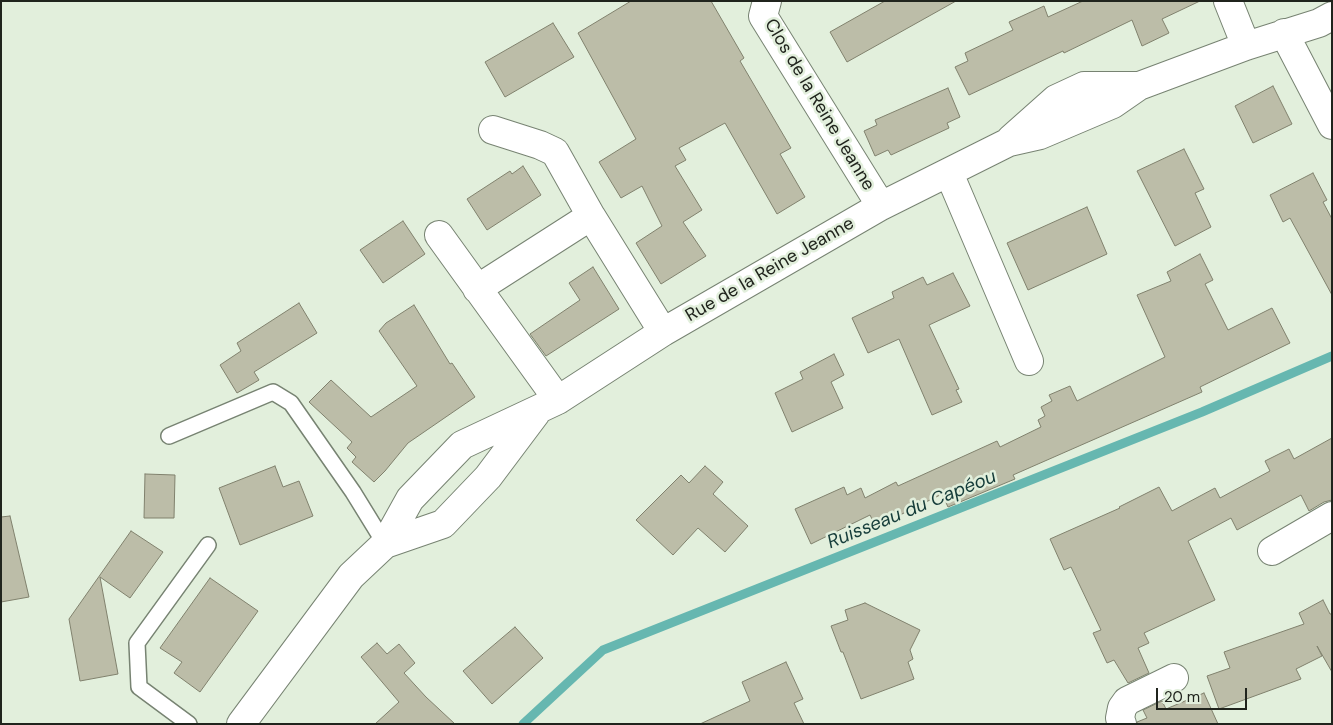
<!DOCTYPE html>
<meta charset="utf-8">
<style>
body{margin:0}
#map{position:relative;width:1333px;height:725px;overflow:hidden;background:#e2efdc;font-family:"DM Sans",sans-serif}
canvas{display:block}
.frame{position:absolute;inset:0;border:2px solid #20241d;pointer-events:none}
.scale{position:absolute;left:1156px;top:688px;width:91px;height:22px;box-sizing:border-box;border:2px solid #20241d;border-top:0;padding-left:6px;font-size:15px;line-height:18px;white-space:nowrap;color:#20241d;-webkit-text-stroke:4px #e2efdc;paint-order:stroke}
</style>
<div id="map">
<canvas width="1333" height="725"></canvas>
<div class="frame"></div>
<div class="scale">20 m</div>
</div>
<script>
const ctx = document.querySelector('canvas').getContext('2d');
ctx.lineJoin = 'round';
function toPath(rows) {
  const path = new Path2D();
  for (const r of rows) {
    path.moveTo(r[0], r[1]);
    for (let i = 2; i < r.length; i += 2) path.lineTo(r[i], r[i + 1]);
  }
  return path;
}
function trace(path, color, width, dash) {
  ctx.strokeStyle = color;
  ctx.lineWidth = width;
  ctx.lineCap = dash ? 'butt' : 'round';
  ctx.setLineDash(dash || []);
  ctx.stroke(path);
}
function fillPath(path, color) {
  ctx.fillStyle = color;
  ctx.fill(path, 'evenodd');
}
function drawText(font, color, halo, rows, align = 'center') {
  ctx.font = font + ' "DM Sans",sans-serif';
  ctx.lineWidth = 5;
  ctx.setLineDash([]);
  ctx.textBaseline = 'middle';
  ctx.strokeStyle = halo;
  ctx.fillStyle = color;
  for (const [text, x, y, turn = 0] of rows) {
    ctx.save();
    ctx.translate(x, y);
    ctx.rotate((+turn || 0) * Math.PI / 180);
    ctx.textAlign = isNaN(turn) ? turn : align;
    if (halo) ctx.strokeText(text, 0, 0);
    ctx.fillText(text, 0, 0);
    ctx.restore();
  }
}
trace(toPath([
 [523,724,603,650,1202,412,1332,356]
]), '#66b7b0', 9);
const building = toPath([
 [631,1,711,1,744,58,740,61,791,148,780,154,805,197,777,214,725,123,679,148,686,160,675,166,702,210,683,222,706,256,661,284,636,243,662,226,642,186,621,198,599,162,636,139,578,33,631,1],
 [885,1,956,1,847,62,830,32,885,1],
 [1083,1,1200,1,1162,19,1169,33,1142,46,1132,20,1064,53,1063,51,969,95,955,67,968,61,965,53,1013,30,1009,22,1044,6,1048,17,1083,1],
 [553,23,574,57,505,97,485,62,553,23],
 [1273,86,1292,124,1253,143,1235,106,1273,86],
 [948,88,960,117,947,123,949,128,891,155,888,150,875,156,864,131,877,125,875,120,948,88],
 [1184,149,1204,189,1195,193,1211,227,1175,246,1137,171,1184,149],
 [523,166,541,195,487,230,467,199,510,171,512,174,523,166],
 [1313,173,1327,200,1323,202,1332,219,1332,295,1290,218,1283,222,1270,195,1313,173],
 [1087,207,1107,254,1028,290,1007,243,1087,207],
 [403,221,425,254,383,283,360,250,403,221],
 [1200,254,1213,280,1205,284,1228,330,1272,308,1290,343,1200,387,1202,392,1013,475,1015,479,948,507,942,494,876,527,870,515,811,544,795,509,844,487,847,495,861,488,865,498,896,482,898,486,997,441,1000,447,1041,427,1038,420,1045,416,1041,407,1052,401,1049,395,1070,386,1077,401,1165,357,1137,295,1171,281,1167,272,1200,254],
 [593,267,619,309,546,356,530,334,580,300,569,283,593,267],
 [953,273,970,306,929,325,959,389,956,390,962,402,932,415,899,339,868,353,852,318,894,298,892,292,923,277,927,285,953,273],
 [299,303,317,333,254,372,259,380,237,393,220,365,241,351,237,343,299,303],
 [414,305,450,364,452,363,475,397,408,443,385,471,374,482,352,462,356,457,347,448,352,442,309,402,331,380,371,417,417,386,379,331,386,323,414,305],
 [834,354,844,375,831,382,843,408,792,432,775,393,803,379,800,372,834,354],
 [1332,438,1332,500,1324,502,1309,511,1301,495,1237,530,1231,518,1188,541,1215,600,1144,633,1149,643,1138,648,1149,673,1128,683,1114,660,1107,663,1093,633,1101,630,1071,567,1064,570,1050,539,1120,508,1119,507,1159,487,1172,511,1215,488,1220,498,1270,471,1265,461,1289,449,1294,459,1332,438],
 [275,466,283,487,299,481,313,516,240,545,219,488,275,466],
 [705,466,723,482,713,494,748,526,725,552,698,528,673,555,636,520,681,475,689,483,705,466],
 [145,474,175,475,174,518,144,518,145,474],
 [10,516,29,597,1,602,1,517,10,516],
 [131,531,163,552,130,598,100,577,118,674,80,681,69,619,131,531],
 [210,578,258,611,200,692,174,673,182,662,160,648,210,578],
 [1323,600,1330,614,1332,614,1332,672,1317,646,1322,656,1296,669,1301,679,1219,709,1207,676,1230,668,1224,652,1304,624,1299,613,1323,600],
 [865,603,920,630,910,650,913,659,908,662,914,679,861,699,843,652,841,652,831,626,848,620,845,610,865,603],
 [515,627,543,658,492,704,463,671,515,627],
 [377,643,387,654,399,644,415,663,404,673,426,697,455,724,375,724,399,702,361,657,377,643],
 [786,662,803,699,794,703,804,724,700,724,750,701,742,682,786,662],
 [1204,693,1218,724,1137,724,1137,722,1147,718,1143,710,1162,701,1166,709,1204,693]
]);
fillPath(building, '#bcbda8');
trace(building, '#80816d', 1);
const service = toPath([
 [169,436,273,392,291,403,353,492,385,544],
 [189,724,139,687,137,643,208,545]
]);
const minor = toPath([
 [767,1,763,16,881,206],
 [1228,1,1246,46],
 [1284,33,1332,125],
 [493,130,540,145,555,152,591,216],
 [1011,139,1056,99,1084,86,1139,86],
 [949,173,1029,361],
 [439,235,558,400],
 [477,289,591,216,663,332],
 [385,544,443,524,488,477,536,413],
 [1272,551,1332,516],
 [241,724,351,576,385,544,410,499,462,445,558,400,663,332,881,206,1009,142,1040,135,1113,104,1139,86,1246,46,1319,23,1332,16],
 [1122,724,1120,718,1122,708,1127,701,1174,678]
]);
trace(service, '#778372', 18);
trace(minor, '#778372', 30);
trace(service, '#fff', 15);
trace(minor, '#fff', 28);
drawText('18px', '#20241d', '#e2efdc', [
 ["Clos de la Reine Jeanne",819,105,59],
 ["Rue de la Reine Jeanne",770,270,-30]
]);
drawText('italic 19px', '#163d3a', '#e2efdc', [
 ["Ruisseau du Capéou",912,510,-22]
]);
</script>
